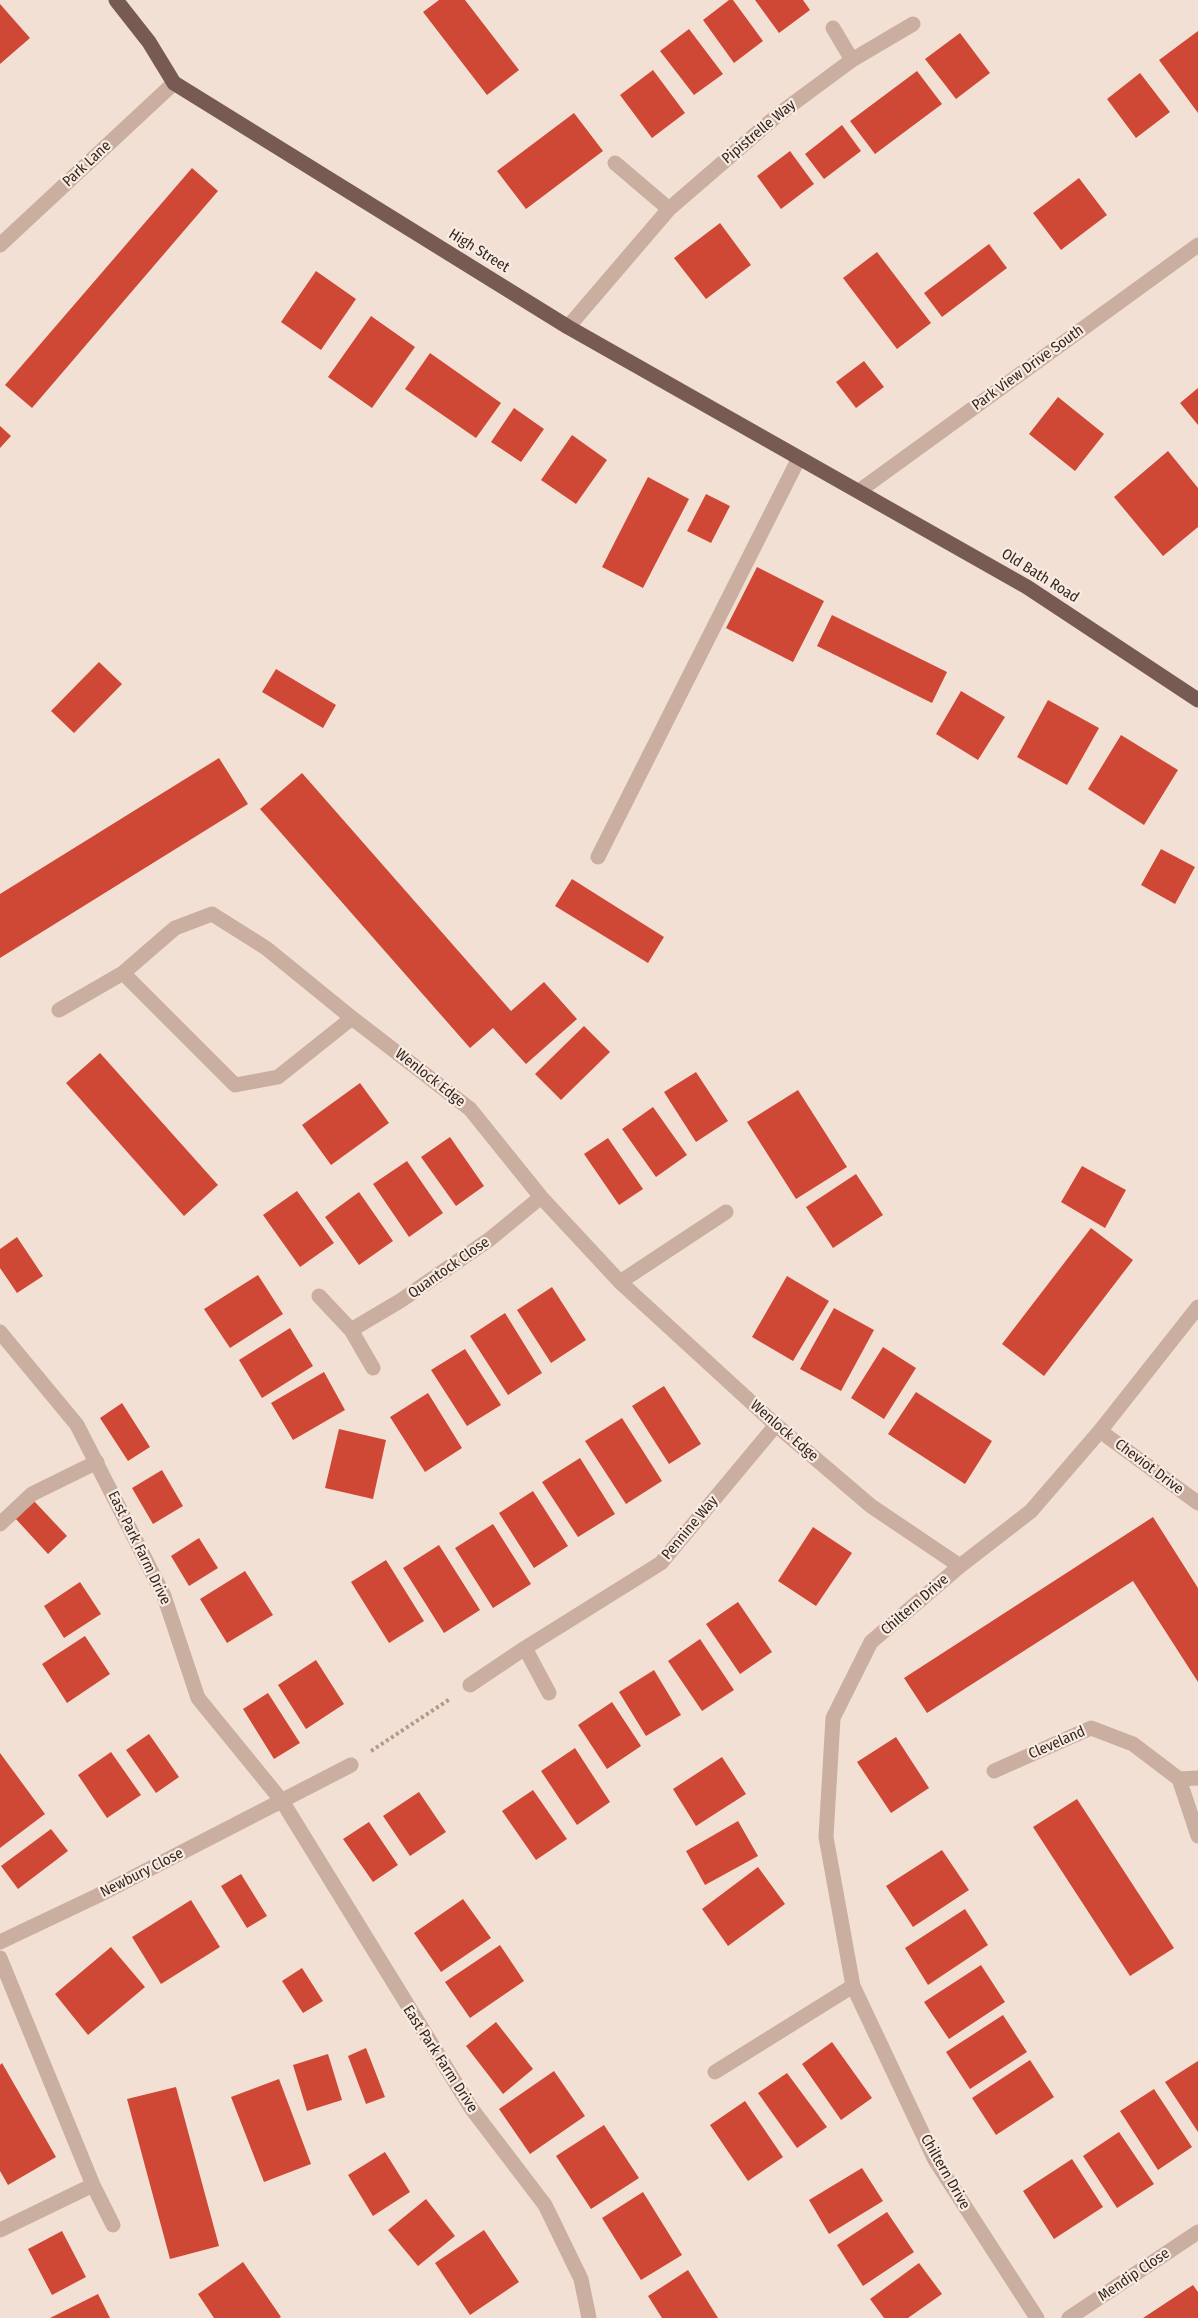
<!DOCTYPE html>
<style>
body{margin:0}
canvas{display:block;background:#f2e0d4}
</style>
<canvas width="1198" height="2318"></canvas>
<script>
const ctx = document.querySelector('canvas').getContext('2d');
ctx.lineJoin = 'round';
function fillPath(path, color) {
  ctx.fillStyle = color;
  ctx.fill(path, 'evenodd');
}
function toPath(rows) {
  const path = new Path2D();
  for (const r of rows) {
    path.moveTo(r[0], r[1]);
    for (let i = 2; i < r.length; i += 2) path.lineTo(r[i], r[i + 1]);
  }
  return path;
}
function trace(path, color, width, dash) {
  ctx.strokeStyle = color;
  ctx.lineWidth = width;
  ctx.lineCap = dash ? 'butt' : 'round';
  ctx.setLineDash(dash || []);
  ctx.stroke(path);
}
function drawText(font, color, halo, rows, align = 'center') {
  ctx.font = font + ' "Fira Sans Condensed",sans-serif';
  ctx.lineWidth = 4.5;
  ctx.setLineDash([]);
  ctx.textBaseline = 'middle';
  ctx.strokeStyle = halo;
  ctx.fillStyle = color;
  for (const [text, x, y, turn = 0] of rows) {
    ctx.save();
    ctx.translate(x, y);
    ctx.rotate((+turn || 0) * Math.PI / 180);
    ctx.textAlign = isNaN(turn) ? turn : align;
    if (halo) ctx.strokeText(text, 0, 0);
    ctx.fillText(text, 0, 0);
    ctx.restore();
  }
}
fillPath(toPath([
 [439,0,465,0,519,70,487,95,423,12],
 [729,0,733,0,763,41,734,63,703,20],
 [755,0,803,0,810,10,779,33],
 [0,4,30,38,0,64],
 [689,29,723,74,694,95,660,51],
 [1198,31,1198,113,1159,60],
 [960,33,990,73,956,99,925,59],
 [653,70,685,113,652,138,620,95],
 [917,71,942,104,875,154,850,121],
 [1140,73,1170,112,1136,138,1107,99],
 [574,113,603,151,526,209,497,171],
 [842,125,861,151,824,179,805,154],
 [790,151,814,184,781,209,757,176],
 [192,168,218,191,32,408,5,385],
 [1079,178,1107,215,1061,250,1033,213],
 [720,223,751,265,706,299,674,258],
 [989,244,1007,268,942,317,924,293],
 [877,252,931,323,897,349,843,278],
 [316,271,356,299,321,350,281,322],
 [371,316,415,347,372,408,328,377],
 [430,353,501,403,476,438,405,389],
 [864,361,884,387,856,408,836,382],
 [1198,388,1198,425,1180,403],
 [1058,397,1104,434,1075,471,1029,434],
 [514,408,544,429,521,462,491,442],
 [0,426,11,436,0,448],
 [572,435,607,460,576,504,541,480],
 [1168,451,1198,488,1198,527,1163,556,1114,497],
 [648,477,689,499,643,588,602,567],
 [706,494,730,506,711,543,687,531],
 [757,567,824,601,793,662,726,628],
 [832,615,947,672,932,703,817,646],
 [99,662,122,684,74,733,51,711],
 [276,669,336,705,323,728,262,692],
 [961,691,1005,717,978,760,936,734],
 [1048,700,1099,728,1067,785,1017,757],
 [1121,735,1178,770,1144,825,1088,789],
 [219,758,248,804,0,958,0,894],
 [302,773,511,1011,544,982,577,1019,526,1064,493,1028,470,1048,260,809],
 [1161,849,1195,867,1175,904,1141,885],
 [572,879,664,937,648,963,555,906],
 [584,1026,610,1052,561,1100,535,1074],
 [100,1053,218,1185,184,1216,66,1083],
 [696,1072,728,1121,696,1142,664,1092],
 [360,1083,389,1123,331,1165,302,1125],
 [798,1090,847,1167,796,1199,747,1122],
 [653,1107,687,1155,656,1177,622,1129],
 [450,1137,484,1186,456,1206,421,1157],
 [608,1138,643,1189,619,1205,584,1154],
 [407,1161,443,1213,409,1237,373,1184],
 [1082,1166,1126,1190,1105,1228,1061,1202],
 [856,1174,883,1215,833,1248,806,1207],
 [297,1191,334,1243,300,1267,263,1215],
 [359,1192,393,1241,359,1265,325,1217],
 [1091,1228,1133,1260,1044,1376,1002,1344],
 [17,1237,43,1276,17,1293,0,1268,0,1249],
 [258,1275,283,1314,230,1348,204,1309],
 [787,1276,829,1301,793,1361,752,1337],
 [552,1287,586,1340,551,1363,517,1310],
 [834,1308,874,1330,841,1391,800,1369],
 [505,1313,542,1373,508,1395,470,1336],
 [290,1328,313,1366,262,1398,239,1360],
 [883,1347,916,1368,884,1419,851,1398],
 [465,1349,501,1405,467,1426,431,1370],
 [324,1372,345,1410,293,1440,271,1403],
 [664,1386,701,1444,669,1464,632,1406],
 [916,1392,992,1441,965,1484,888,1434],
 [428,1393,462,1448,425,1472,390,1417],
 [122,1403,150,1447,128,1461,100,1418],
 [622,1418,662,1481,626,1504,585,1441],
 [339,1429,386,1440,373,1499,325,1488],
 [580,1458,615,1514,578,1537,542,1482],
 [162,1470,183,1506,153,1524,132,1488],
 [533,1491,568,1546,534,1568,499,1513],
 [34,1501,67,1536,48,1554,15,1518],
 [1153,1517,1198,1588,1198,1682,1133,1581,927,1713,904,1678],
 [493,1524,531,1584,493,1608,455,1548],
 [813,1527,852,1553,816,1606,778,1581],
 [199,1538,218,1568,189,1586,171,1556],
 [439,1545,480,1610,444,1633,403,1568],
 [386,1560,424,1621,389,1643,351,1582],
 [245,1571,273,1615,227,1643,200,1599],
 [80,1582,101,1614,64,1638,44,1606],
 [738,1602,772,1652,740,1674,706,1624],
 [85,1636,110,1674,67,1703,42,1664],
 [700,1639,734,1690,702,1711,668,1661],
 [316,1660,344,1704,306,1729,278,1685],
 [654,1670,681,1715,646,1736,619,1692],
 [268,1693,300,1743,274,1759,243,1709],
 [612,1702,641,1746,607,1769,578,1725],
 [149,1734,179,1777,156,1793,126,1750],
 [896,1737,929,1788,891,1813,857,1762],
 [575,1748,610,1802,577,1825,541,1771],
 [111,1752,141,1795,107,1818,78,1775],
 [0,1753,45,1814,0,1848],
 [722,1757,746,1794,696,1826,673,1789],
 [533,1790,567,1839,536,1860,502,1811],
 [419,1792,446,1832,410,1856,383,1816],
 [1077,1799,1174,1948,1130,1976,1033,1827],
 [738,1821,758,1856,705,1885,686,1851],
 [369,1822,398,1865,373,1882,343,1839],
 [51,1829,68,1851,18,1889,1,1866],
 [942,1850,969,1890,913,1927,886,1886],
 [758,1867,785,1904,728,1946,702,1909],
 [241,1874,267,1916,247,1928,221,1886],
 [463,1899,491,1938,441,1972,414,1933],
 [191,1900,220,1947,161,1984,132,1937],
 [965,1909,988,1945,928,1985,905,1948],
 [500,1945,524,1981,470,2018,445,1982],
 [111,1947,145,1987,88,2035,55,1994],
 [981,1965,1005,2002,949,2039,924,2002],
 [302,1968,323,2001,303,2013,282,1981],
 [1003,2015,1027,2052,970,2089,946,2052],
 [496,2022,533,2069,503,2094,466,2046],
 [832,2042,872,2098,841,2120,802,2064],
 [366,2048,385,2097,366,2104,348,2056],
 [328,2054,342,2100,307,2111,293,2065],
 [1030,2060,1054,2097,996,2135,972,2098],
 [1198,2061,1198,2132,1165,2082],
 [2,2063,56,2157,8,2185,0,2171,0,2065],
 [554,2071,585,2116,530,2154,499,2109],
 [787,2073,827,2127,797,2148,758,2093],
 [279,2079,311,2164,264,2182,231,2097],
 [176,2087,219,2246,170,2259,127,2099],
 [1154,2089,1192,2147,1158,2170,1120,2111],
 [745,2101,783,2157,748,2181,710,2125],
 [604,2125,639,2178,591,2209,556,2156],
 [1119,2132,1154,2184,1117,2208,1083,2156],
 [385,2152,410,2192,373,2216,348,2175],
 [1072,2159,1103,2207,1054,2239,1023,2191],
 [862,2168,883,2201,829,2234,809,2200],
 [643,2192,682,2255,641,2280,602,2218],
 [426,2199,455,2236,418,2266,388,2230],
 [887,2212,914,2252,863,2286,837,2245],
 [484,2230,519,2282,470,2315,435,2263],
 [62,2231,86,2277,52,2295,28,2249],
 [243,2262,281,2317,279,2318,214,2318,198,2294],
 [919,2263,942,2294,908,2318,884,2318,870,2299],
 [688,2270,718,2318,662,2318,648,2296],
 [1193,2285,1198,2292,1198,2318,1143,2318],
 [98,2294,110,2318,50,2318]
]), '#cf4835');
trace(toPath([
 [371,1751,450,1699]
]), '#b6988a', 4, [3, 3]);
trace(toPath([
 [598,857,799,458],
 [0,1524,32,1494,97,1462]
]), '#caaea0', 15);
trace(toPath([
 [833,28,852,60],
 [615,163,669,209],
 [0,245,174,83],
 [568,327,669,209,779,114,852,60,913,24],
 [859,491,1198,245],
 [123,973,175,928,212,914,266,948,352,1018],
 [59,1010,123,973,235,1085,278,1077,352,1018,470,1109,541,1197,620,1282,776,1425,871,1506,960,1566],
 [620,1282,726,1212],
 [319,1296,351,1330],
 [0,1332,77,1425,164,1596,198,1698,282,1801,471,2108,545,2205,581,2279,589,2318],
 [373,1368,351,1330,400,1301,490,1239,541,1197],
 [1100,1431,1198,1503],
 [470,1685,525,1648],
 [549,1693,525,1648,661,1563,776,1425],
 [994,1771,1091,1728,1133,1744,1179,1779,1198,1778],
 [1179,1779,1198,1836],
 [0,1942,97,1896,351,1765],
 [0,1958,93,2185,113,2225],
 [715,2072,853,1986],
 [0,2230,93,2185],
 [1037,2318,935,2160,853,1986,826,1837,833,1718,871,1642,960,1566,1031,1511,1100,1431,1198,1307],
 [1069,2318,1198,2232]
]), '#caaea0', 15);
trace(toPath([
 [116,0,149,42,174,83,568,327,1027,587,1198,700]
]), '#775b53', 15);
drawText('15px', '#332724', '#faebe0', [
 ["Pipistrelle Way",759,132,-40],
 ["Park Lane",87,164,-43],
 ["High Street",479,251,32],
 ["Park View Drive South",1028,368,-36],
 ["Old Bath Road",1040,576,32],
 ["Wenlock Edge",430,1078,38],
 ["Quantock Close",449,1268,-35],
 ["Wenlock Edge",784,1431,41],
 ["Cheviot Drive",1149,1467,37],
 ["Pennine Way",690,1528,-50],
 ["East Park Farm Drive",139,1548,64],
 ["Chiltern Drive",915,1605,-41],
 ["Cleveland",1057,1743,-24],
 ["Newbury Close",142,1873,-27],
 ["East Park Farm Drive",440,2059,57],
 ["Chiltern Drive",945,2172,60],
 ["Mendip Close",1134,2275,-34]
]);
</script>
